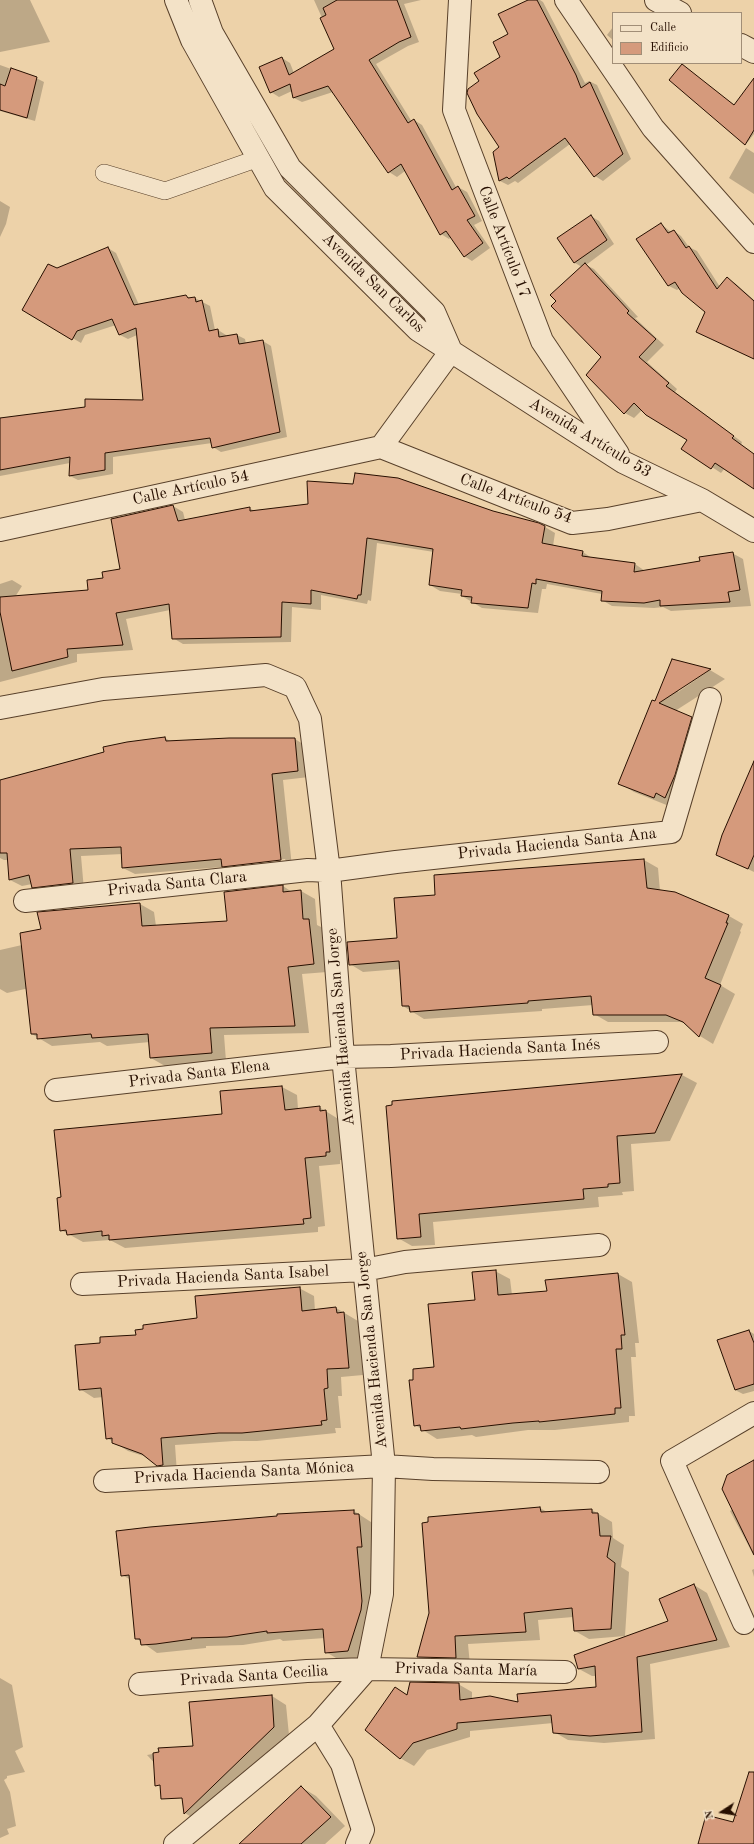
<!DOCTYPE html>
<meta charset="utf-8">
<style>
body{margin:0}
#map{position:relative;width:754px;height:1844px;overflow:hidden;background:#edd2a9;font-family:"Old Standard TT",serif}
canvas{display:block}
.legend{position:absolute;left:612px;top:12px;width:130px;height:52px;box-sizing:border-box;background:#f3e2c7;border:1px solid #a18e77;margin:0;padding:5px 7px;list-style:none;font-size:12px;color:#270f00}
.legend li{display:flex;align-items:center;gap:8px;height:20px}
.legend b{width:20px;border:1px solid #a18e77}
.north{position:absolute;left:702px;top:1792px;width:40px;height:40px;-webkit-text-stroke:3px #f3e2c7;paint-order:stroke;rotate:258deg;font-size:11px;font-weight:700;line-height:16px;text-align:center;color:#270f00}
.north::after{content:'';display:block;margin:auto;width:14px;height:18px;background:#270f00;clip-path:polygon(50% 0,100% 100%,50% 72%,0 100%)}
</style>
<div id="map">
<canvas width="754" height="1844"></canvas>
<ul class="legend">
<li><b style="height:5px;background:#f3e2c7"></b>Calle</li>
<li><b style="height:11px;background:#d59a7c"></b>Edificio</li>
</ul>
<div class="north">N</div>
</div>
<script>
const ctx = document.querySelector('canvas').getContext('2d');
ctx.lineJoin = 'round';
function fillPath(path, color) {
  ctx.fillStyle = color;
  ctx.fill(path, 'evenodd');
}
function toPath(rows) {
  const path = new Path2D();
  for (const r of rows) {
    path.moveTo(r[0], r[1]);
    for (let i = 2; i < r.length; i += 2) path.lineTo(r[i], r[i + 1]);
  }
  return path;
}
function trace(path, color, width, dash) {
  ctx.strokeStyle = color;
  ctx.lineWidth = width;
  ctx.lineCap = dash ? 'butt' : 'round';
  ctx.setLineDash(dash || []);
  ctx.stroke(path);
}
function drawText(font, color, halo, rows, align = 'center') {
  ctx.font = font + ' "Old Standard TT",serif';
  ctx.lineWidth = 3;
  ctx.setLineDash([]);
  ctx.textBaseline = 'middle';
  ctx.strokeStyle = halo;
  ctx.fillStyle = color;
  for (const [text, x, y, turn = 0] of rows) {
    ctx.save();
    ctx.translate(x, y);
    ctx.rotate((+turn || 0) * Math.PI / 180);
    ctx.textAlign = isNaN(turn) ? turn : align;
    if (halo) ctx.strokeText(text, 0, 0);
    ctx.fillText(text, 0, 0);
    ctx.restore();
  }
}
fillPath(toPath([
 [0,0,30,0,50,42,0,52],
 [314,0,421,0,404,4,419,42,408,46,376,64,412,122,414,120,422,125,457,189,458,187,467,192,482,221,474,225,490,248,472,261,464,256,451,237,449,239,441,234,405,171,397,177,389,172,333,92,302,102,294,98,292,91,279,97,271,92,282,58,290,63,294,73,336,49],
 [530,0,540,0,543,2,585,83,589,81,597,85,631,159,603,181,595,176,570,144,518,183,515,181,508,185,500,181,494,152,501,147,481,81,501,57,509,35],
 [613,27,613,40,607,35],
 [0,65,36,78,44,82,35,121,0,111],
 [722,96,735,105,754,101,754,134,747,143,739,138],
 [746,148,754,153,754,194,729,178],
 [0,201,10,207,6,224,0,237],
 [591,216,599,221,614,244,586,265,594,269,638,317,635,318,664,345,647,362,677,389,675,392,742,442,741,445,754,454,754,487,725,468,721,473,683,448,689,440,642,410,634,418,625,413,603,357,582,267,575,263,559,238],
 [661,224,671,232,674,231,681,236,689,247,697,251,720,287,727,279,735,283,754,300,754,359,698,332,706,312,680,288,677,290,669,286,637,239],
 [108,248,116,253,139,305,186,296,191,299,195,298,210,306,215,330,218,330,226,335,226,337,237,335,245,339,246,344,263,341,271,346,287,437,221,452,213,447,212,443,113,457,113,474,78,480,70,476,70,463,0,476,0,418,144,401,137,335,128,339,120,335,116,325,85,335,81,343,23,309,57,269],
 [173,506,183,512,185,520,249,508,255,511,493,512,545,527,555,533,553,546,583,552,593,559,635,564,645,571,701,561,732,553,743,559,751,606,671,611,663,607,654,608,612,606,602,600,602,594,547,584,546,589,542,589,538,613,482,608,462,596,462,594,440,591,430,585,434,552,377,543,371,601,368,600,367,604,321,595,321,610,292,607,291,642,183,644,173,638,170,610,126,619,133,650,77,654,77,662,0,682,0,584,12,580,22,586,15,597,90,591,104,579,121,570],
 [710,670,725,679,675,711,706,727,669,806,634,792,619,783,656,703,678,690,678,692],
 [165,738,172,742,295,739,306,746,309,777,283,780,292,867,234,873,223,867,135,874,123,868,123,854,81,856,84,890,45,894,33,887,32,884,22,886,10,880,8,860,4,860,0,858,0,781,105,753,127,743],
 [285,859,286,861,231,867,230,865],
 [754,762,754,872,717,854],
 [644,860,658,868,660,891,675,893,729,916,743,924,740,931,741,932,720,985,735,994,713,1044,700,1036,688,1025,681,1022,608,1022,594,1014,593,1005,542,1009,542,1011,424,1019,403,1006,400,969,363,972,350,964,398,939,436,896],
 [283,886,292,892,301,891,315,899,317,925,323,928,327,972,302,974,309,1033,224,1035,226,1061,165,1066,151,1058,150,1042,107,1046,100,1042,52,1046,32,1034,28,990,25,989,7,993,0,989,0,950,22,945,42,930,38,913,140,904,154,912,156,926,228,922],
 [682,1075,697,1083,670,1141,631,1144,634,1191,622,1192,623,1195,598,1197,599,1207,433,1222,435,1245,412,1246,398,1238,393,1102],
 [282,1087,297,1095,298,1109,319,1107,340,1120,344,1160,340,1160,340,1164,319,1166,325,1226,318,1227,318,1232,125,1248,110,1240,83,1242,61,1230,62,1198,223,1114,222,1092],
 [495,1271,510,1279,512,1295,548,1292,618,1274,632,1282,639,1343,635,1343,636,1357,631,1357,635,1416,629,1416,629,1422,555,1430,528,1430,476,1437,472,1435,437,1439,415,1425,414,1381,435,1368],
 [299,1288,314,1296,315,1311,336,1308,358,1321,363,1375,341,1377,342,1396,338,1396,341,1428,335,1428,336,1433,257,1441,234,1441,175,1445,177,1473,172,1473,150,1458,128,1451,107,1438,103,1397,94,1398,80,1389,102,1344,198,1319],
 [749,1331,754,1334,754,1391,743,1394,735,1390],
 [754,1462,754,1556,730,1511,733,1509],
 [540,1508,547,1512,592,1510,612,1522,613,1538,624,1545,621,1567,629,1572,625,1636,589,1639,575,1631,573,1617,538,1620,540,1640,468,1644,470,1665,432,1665,418,1657],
 [354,1511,374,1524,376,1619,363,1659,341,1661,326,1652,325,1638,283,1641,280,1639,243,1645,206,1646,206,1648,157,1653,136,1638,131,1580,122,1575],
 [754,1569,754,1577,752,1570],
 [694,1585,707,1593,730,1647,650,1664,655,1739,604,1743,568,1740,554,1732,553,1723,470,1731,470,1737,427,1750,414,1766,400,1758,395,1688,408,1695,458,1684,472,1692,472,1699,519,1703,597,1688,596,1676,592,1676,579,1669,669,1621],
 [0,1678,12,1685,23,1747,15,1751,25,1772,7,1776,7,1778,4,1780,10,1792,16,1826,7,1829,9,1834,0,1838],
 [272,1696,286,1705,289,1735,199,1822,185,1813,183,1794,147,1755,194,1746],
 [301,1787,316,1796,345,1826,325,1844,241,1844]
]), '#0003');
const building = toPath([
 [337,0,397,0,411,37,399,42,369,60,408,123,414,119,452,190,458,186,475,216,467,220,483,243,464,257,446,231,440,235,401,164,388,173,328,86,293,98,290,84,270,93,259,67,282,57,289,75,334,49,320,18,326,15,323,8,337,0],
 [528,0,537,0,576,75,581,88,590,82,623,154,594,177,565,138,509,179,507,177,499,181,493,152,499,147,477,114,467,93,468,89,479,81,474,73,500,57,493,42,508,34,498,14,528,0],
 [682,64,734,105,754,78,754,130,745,145,669,80,682,64],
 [11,68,37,77,27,118,0,110,0,84,5,86,11,68],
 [591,215,607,240,574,263,557,238,591,215],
 [661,223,668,233,674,230,686,248,689,246,717,289,727,277,754,301,754,359,696,332,705,312,682,293,675,282,668,286,636,239,661,223],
 [108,247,134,305,186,295,188,298,195,297,196,302,202,300,209,331,218,329,219,337,237,334,239,344,263,340,280,432,212,448,210,438,105,453,105,470,69,476,70,457,0,470,0,418,85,407,85,399,143,400,136,328,119,335,112,319,77,331,72,340,22,310,48,264,57,268,108,247],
 [585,263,629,311,627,313,656,339,639,357,669,383,666,386,734,436,732,438,754,454,754,489,715,463,711,469,681,449,687,440,646,415,634,403,624,414,586,375,601,357,551,306,556,301,550,295,585,263],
 [355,473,398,478,493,511,539,523,545,526,542,543,583,551,582,556,635,563,634,572,700,561,699,557,733,552,740,590,728,592,730,602,660,606,660,600,644,603,601,601,602,591,536,579,536,584,532,583,528,608,471,603,472,597,461,596,462,590,429,585,433,549,367,538,361,595,358,595,357,599,311,590,311,604,282,602,281,637,172,639,169,604,116,613,123,645,67,649,68,657,12,671,0,612,0,597,88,590,87,580,103,578,102,572,120,569,111,519,173,505,178,521,250,507,250,511,308,504,307,481,353,484,355,473],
 [672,659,711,669,659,703,692,717,675,775,665,798,656,793,654,798,618,784,652,700,655,701,672,659],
 [165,737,166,741,229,738,295,738,298,771,272,774,281,860,222,867,221,859,122,868,121,847,70,849,73,883,32,888,29,875,9,880,7,853,0,853,0,780,104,752,103,747,127,742,165,737],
 [754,761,754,855,748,869,716,855,722,835,754,761],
 [644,859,647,888,675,892,729,915,726,923,728,923,705,978,721,985,699,1037,683,1022,666,1015,593,1015,591,996,528,1001,528,1003,410,1012,409,1006,402,1006,399,961,349,965,347,942,397,938,394,898,435,895,434,875,644,859],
 [283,885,283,892,301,890,303,919,309,919,314,964,288,967,295,1026,210,1028,212,1053,150,1058,148,1034,92,1038,91,1034,37,1039,37,1034,31,1034,20,933,41,929,37,912,140,903,142,926,227,921,224,892,283,885],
 [682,1074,655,1133,617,1136,620,1183,608,1184,608,1187,583,1189,584,1199,419,1214,421,1237,397,1239,386,1106,392,1105,392,1101,682,1074],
 [282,1086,285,1110,320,1106,320,1111,326,1110,330,1152,326,1152,326,1156,305,1158,311,1218,303,1219,304,1224,109,1240,109,1235,102,1236,102,1231,67,1235,66,1230,60,1231,57,1198,61,1197,54,1130,222,1114,220,1091,282,1086],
 [496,1270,498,1295,547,1291,545,1280,618,1273,625,1335,621,1335,622,1349,616,1349,621,1408,615,1408,615,1414,539,1422,539,1421,513,1423,461,1429,460,1427,421,1431,420,1425,414,1426,409,1380,413,1380,413,1369,434,1367,428,1304,475,1300,472,1272,496,1270],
 [300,1287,302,1311,336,1307,337,1313,344,1312,349,1368,327,1369,328,1388,324,1389,327,1420,321,1421,322,1425,242,1433,219,1433,161,1438,163,1465,157,1466,142,1454,112,1443,112,1438,106,1439,101,1388,79,1390,75,1345,100,1343,100,1337,136,1335,135,1330,143,1329,143,1325,197,1318,195,1296,300,1287],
 [749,1330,754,1343,754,1384,735,1390,717,1340,749,1330],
 [754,1460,754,1555,722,1489,727,1475,754,1460],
 [540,1507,541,1512,592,1509,592,1513,598,1513,600,1536,611,1536,607,1557,615,1563,611,1629,574,1631,572,1608,524,1613,526,1632,455,1636,456,1658,417,1657,429,1613,422,1523,428,1522,428,1517,540,1507],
 [354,1510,354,1514,359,1514,362,1547,357,1547,362,1601,361,1610,348,1651,325,1653,323,1629,267,1633,267,1631,227,1637,191,1638,192,1639,156,1644,141,1645,140,1639,135,1639,129,1575,121,1576,116,1531,150,1527,277,1516,277,1514,354,1510],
 [694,1584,717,1640,637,1657,642,1732,590,1736,553,1733,551,1715,457,1723,457,1729,413,1743,400,1759,365,1730,395,1687,407,1695,410,1682,459,1683,460,1700,490,1696,518,1702,517,1694,596,1687,595,1666,578,1669,574,1655,668,1621,659,1599,694,1584],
 [272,1695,274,1727,184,1814,182,1798,161,1799,160,1785,155,1786,153,1753,159,1752,158,1748,193,1746,189,1702,272,1695],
 [749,1772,754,1772,754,1844,698,1844,706,1815,733,1822,749,1772],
 [301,1786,331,1817,301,1844,239,1844,301,1786]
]);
fillPath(building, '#d59a7c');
trace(building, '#270f00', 1);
const lane = toPath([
 [104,173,165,191,259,158]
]);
const street = toPath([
 [176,0,192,40,275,188,418,330,623,462,702,500,754,531],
 [200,0,212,33,290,168,434,312,451,351],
 [460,0,454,110,542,341,618,454],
 [566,0,653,128,754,242],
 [656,0,680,13],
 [741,45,754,52],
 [381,447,572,523,608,519,702,500],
 [0,530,381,447,451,351],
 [0,708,103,689,266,675,295,687,310,719,329,871,343,1057,384,1466,382,1594,367,1669,318,1725,175,1844],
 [25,901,308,870,329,871,396,862,671,832,710,699],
 [56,1090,343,1057,391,1056,657,1042],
 [82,1284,364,1270,405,1262,599,1245],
 [105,1481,384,1466,433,1469,598,1472],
 [744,1623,672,1461,754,1413],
 [140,1684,307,1671,367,1669,565,1672],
 [318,1725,342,1764,363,1830,357,1844]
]);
trace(lane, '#58402a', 18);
trace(street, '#58402a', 24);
trace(lane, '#f3e2c7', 17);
trace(street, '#f3e2c7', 22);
drawText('16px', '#270f00', '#f3e2c7', [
 ["Calle Artículo 17",504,242,69],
 ["Avenida San Carlos",373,283,44],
 ["Avenida Artículo 53",590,438,31],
 ["Calle Artículo 54",191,488,-12],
 ["Calle Artículo 54",516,499,20],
 ["Privada Hacienda Santa Ana",557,844,-6],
 ["Privada Santa Clara",177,884,-6],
 ["Avenida Hacienda San Jorge",341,1027,-95],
 ["Privada Hacienda Santa Inés",500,1050,-3],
 ["Privada Santa Elena",199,1074,-7],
 ["Privada Hacienda Santa Isabel",223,1277,-3],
 ["Avenida Hacienda San Jorge",372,1350,-96],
 ["Privada Hacienda Santa Mónica",244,1473,-3],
 ["Privada Santa María",466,1670,1],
 ["Privada Santa Cecilia",254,1676,-4]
]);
</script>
